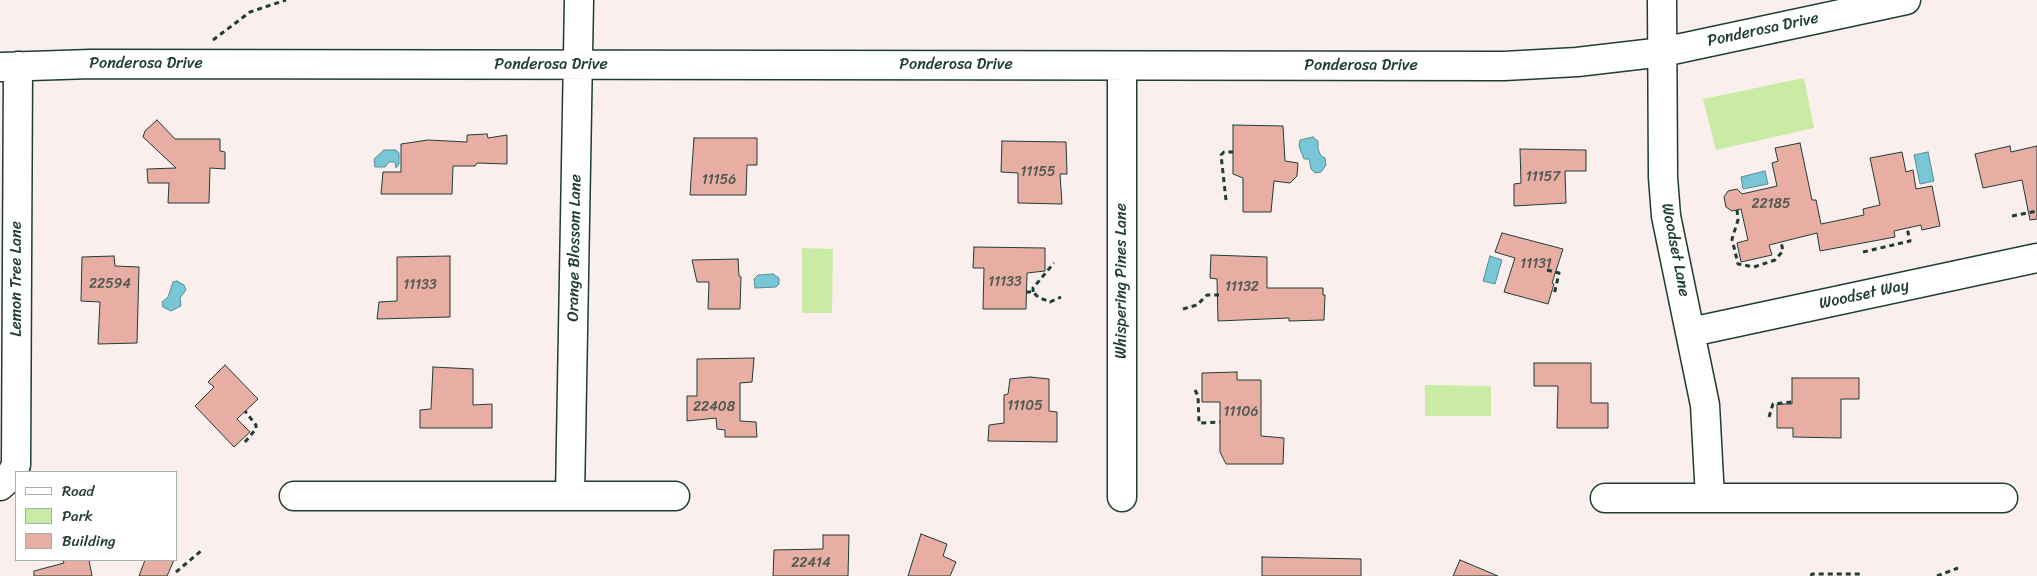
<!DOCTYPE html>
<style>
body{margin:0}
#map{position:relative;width:2037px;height:576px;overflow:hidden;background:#faefed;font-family:Sriracha,sans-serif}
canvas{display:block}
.legend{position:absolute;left:15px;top:471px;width:162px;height:90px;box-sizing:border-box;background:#fff;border:1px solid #a5b1ae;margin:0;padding:6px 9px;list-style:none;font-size:15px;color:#1f3d34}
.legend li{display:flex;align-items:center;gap:10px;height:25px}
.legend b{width:25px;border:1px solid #a5b1ae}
</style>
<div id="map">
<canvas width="2037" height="576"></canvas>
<ul class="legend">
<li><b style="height:6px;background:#fff"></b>Road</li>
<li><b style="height:14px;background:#caeba4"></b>Park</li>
<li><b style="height:14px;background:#e8aea4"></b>Building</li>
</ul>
</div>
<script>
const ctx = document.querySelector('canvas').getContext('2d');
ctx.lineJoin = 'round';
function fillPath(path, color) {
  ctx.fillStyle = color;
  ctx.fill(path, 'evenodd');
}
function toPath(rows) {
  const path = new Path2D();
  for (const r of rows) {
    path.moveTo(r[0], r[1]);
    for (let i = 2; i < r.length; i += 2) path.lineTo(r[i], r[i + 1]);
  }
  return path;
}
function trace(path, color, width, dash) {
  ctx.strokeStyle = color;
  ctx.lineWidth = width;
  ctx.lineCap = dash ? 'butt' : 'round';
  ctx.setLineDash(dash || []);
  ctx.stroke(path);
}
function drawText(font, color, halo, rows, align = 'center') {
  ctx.font = font + ' Sriracha,sans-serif';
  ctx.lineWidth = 5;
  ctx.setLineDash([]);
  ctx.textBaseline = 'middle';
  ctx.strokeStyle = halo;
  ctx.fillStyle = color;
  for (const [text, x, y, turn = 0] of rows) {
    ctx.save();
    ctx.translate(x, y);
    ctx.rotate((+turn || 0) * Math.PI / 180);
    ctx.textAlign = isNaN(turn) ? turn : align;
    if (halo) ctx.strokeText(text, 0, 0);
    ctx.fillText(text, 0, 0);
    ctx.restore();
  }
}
fillPath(toPath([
 [1804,78,1814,128,1716,150,1703,99],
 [802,248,833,249,832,313,802,313],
 [1425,385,1491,386,1491,416,1425,416]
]), '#caeba4');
const water = toPath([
 [1313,137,1318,141,1318,149,1321,156,1325,158,1326,165,1321,172,1315,173,1311,169,1309,159,1304,159,1299,146,1300,140,1313,137],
 [384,150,396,150,399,153,399,164,396,168,395,162,389,162,385,167,375,167,374,159,384,150],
 [1928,152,1934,181,1920,184,1914,155,1928,152],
 [1765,171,1768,184,1743,189,1741,177,1765,171],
 [1490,256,1502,260,1495,284,1483,281,1490,256],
 [773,274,779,278,779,284,776,287,755,288,754,279,758,275,773,274],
 [177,281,184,285,186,290,180,298,181,306,171,311,163,307,162,302,168,297,173,282,177,281]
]);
fillPath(water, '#79c7d6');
trace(water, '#559095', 1);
const building = toPath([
 [157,120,175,139,220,139,220,151,225,152,225,169,210,168,209,203,168,203,169,183,148,183,147,169,176,168,143,137,145,131,157,120],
 [1233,125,1283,126,1285,161,1298,163,1297,176,1290,183,1274,181,1271,212,1243,212,1243,178,1233,174,1233,125],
 [487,134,488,138,507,135,507,164,477,163,475,166,453,166,452,194,381,194,383,172,401,172,401,144,428,140,467,142,467,135,487,134],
 [694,138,757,138,757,165,747,165,746,195,690,195,694,138],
 [1002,141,1066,142,1067,174,1060,174,1062,204,1018,203,1018,173,1001,172,1002,141],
 [1800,143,1812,200,1816,200,1821,224,1864,215,1863,209,1880,205,1870,158,1902,152,1906,172,1913,170,1916,189,1932,186,1940,226,1922,230,1921,225,1894,231,1895,237,1820,251,1817,233,1769,245,1772,255,1741,262,1737,243,1748,240,1741,209,1732,211,1726,207,1724,197,1728,191,1737,189,1742,194,1777,186,1772,163,1778,161,1775,148,1800,143],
 [2010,146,2011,152,2037,146,2037,219,2030,220,2022,180,1983,188,1975,154,2010,146],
 [1520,149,1586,150,1586,171,1565,171,1566,203,1514,206,1514,184,1521,183,1520,149],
 [1502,233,1563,249,1552,283,1554,284,1548,304,1504,292,1515,258,1495,252,1502,233],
 [974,247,1045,248,1045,271,1027,273,1026,309,983,309,984,268,973,268,974,247],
 [1211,255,1267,257,1267,288,1323,288,1323,295,1325,295,1324,320,1289,321,1289,318,1218,321,1217,279,1210,278,1211,255],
 [114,256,115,266,139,267,137,343,98,344,100,302,81,301,82,257,114,256],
 [450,256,450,317,377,319,379,302,397,301,397,257,450,256],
 [738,259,739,276,741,277,740,309,708,309,709,282,697,282,692,260,738,259],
 [754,358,752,382,740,383,740,421,756,422,757,437,725,437,725,430,717,429,716,418,687,421,687,396,697,396,697,359,754,358],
 [1534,363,1591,363,1591,403,1608,403,1608,428,1557,428,1558,386,1534,386,1534,363],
 [225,365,258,399,237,419,250,432,234,447,195,406,214,387,208,382,225,365],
 [433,367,473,369,473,405,492,404,492,428,420,428,420,410,431,409,433,367],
 [1237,372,1237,380,1261,380,1261,436,1284,438,1283,464,1226,464,1220,452,1220,402,1202,402,1202,373,1237,372],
 [1030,377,1049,379,1049,411,1057,412,1057,442,988,441,989,425,1004,423,1004,395,1008,394,1010,379,1030,377],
 [1792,378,1859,378,1859,399,1841,399,1841,438,1793,437,1793,428,1777,428,1777,404,1792,404,1792,378],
 [921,534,947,544,943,556,956,562,950,576,908,576,921,534],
 [823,535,849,535,848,576,773,576,774,550,823,549,823,535],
 [1262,557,1361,559,1361,576,1262,576,1262,557],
 [63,560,89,560,92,576,34,576,34,571,64,563,63,560],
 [145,560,174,560,167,576,139,576,145,560],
 [1460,560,1498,576,1453,576,1460,560]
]);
fillPath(building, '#e8aea4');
trace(building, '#1f3d34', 1);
const minor = toPath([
 [1662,0,1663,177,1666,216,1705,405,1710,498],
 [0,67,91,64,1504,66,1577,62,1663,52,1906,0],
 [1691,332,2037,258],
 [0,486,10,477,16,465,18,66],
 [294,496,675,496],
 [570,496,579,0],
 [1122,497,1122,66],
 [1605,498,2003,498]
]);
trace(minor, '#1f3d34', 31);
trace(toPath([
 [213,40,250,12,286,0],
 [1226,200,1221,155,1224,152,1233,152],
 [1737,210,1738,220,1732,239,1738,264,1754,267,1775,260,1783,251,1781,242],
 [2012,216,2037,211],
 [1863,252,1910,241,1907,228],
 [1547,270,1559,273,1554,295],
 [1026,292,1033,292,1038,297,1050,302,1061,297],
 [1033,292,1033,288,1054,263],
 [1183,309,1197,305,1207,295,1219,295],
 [1195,390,1198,396,1199,423,1220,422],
 [1769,417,1773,404,1792,402],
 [245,442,256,429,256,425,245,411],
 [176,572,201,551],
 [1811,576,1812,574,1860,574],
 [1937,576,1958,568]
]), '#1f3d34', 3, [5, 4]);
trace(minor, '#fff', 28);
drawText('14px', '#515950', null, [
 ["11155",1038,172],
 ["11157",1543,177],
 ["11156",719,180],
 ["22185",1771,204],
 ["11131",1536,264],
 ["11133",1005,282],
 ["22594",110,284],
 ["11133",420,285],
 ["11132",1242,287],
 ["11105",1025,406],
 ["22408",714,407],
 ["11106",1241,412],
 ["22414",811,563]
]);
drawText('16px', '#1f3d34', '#fff', [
 ["Ponderosa Drive",1763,30,-12],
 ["Ponderosa Drive",146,64],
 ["Ponderosa Drive",551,65],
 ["Ponderosa Drive",956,65],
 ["Ponderosa Drive",1361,66],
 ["Orange Blossom Lane",575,248,-89],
 ["Woodset Lane",1675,250,79],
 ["Lemon Tree Lane",17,279,-90],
 ["Whispering Pines Lane",1122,281,-90],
 ["Woodset Way",1864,295,-12]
]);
</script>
